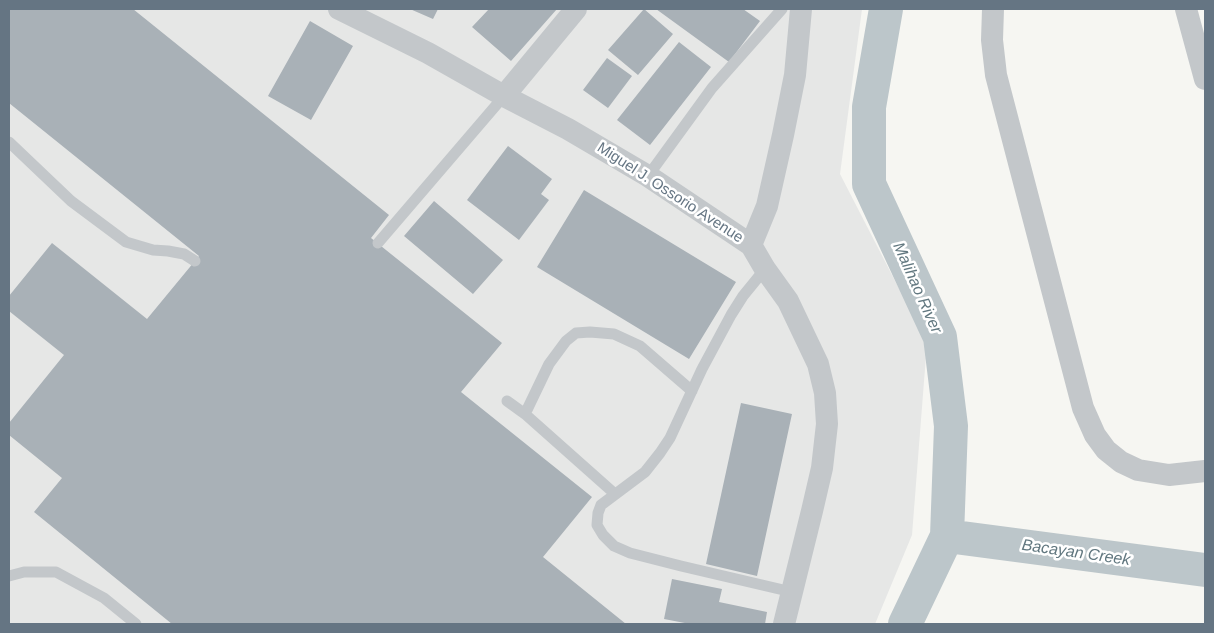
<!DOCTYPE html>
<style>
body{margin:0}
#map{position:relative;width:1214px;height:633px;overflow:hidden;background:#f6f6f2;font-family:Arial,sans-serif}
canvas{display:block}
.frame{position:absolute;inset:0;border:10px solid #657583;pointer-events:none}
</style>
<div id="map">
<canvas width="1214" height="633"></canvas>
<div class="frame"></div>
</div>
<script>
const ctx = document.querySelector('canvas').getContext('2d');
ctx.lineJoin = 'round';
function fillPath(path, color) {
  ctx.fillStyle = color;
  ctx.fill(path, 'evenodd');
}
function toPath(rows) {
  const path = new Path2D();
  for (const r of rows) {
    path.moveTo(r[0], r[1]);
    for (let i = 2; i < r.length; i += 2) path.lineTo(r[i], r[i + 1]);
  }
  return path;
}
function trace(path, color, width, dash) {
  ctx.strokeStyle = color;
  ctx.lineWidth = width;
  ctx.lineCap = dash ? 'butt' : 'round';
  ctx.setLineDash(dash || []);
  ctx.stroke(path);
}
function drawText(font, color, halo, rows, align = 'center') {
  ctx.font = font + ' Arial,sans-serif';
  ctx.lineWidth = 5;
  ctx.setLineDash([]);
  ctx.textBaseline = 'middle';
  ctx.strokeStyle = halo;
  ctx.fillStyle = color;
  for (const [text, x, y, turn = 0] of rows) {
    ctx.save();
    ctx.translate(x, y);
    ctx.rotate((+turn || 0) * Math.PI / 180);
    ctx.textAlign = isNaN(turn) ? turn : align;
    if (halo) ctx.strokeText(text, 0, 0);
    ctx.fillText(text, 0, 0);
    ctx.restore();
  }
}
fillPath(toPath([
 [9,9,862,9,840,174,927,343,912,535,875,624,9,624]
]), '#e6e7e6');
trace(toPath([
 [886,9,869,107,869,184,940,337,951,426,947,536,905,624],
 [947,536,1205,570]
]), '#bcc6ca', 34);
fillPath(toPath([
 [9,9,133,9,389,215,371,238,502,343,461,392,592,497,543,557,626,624,172,624,34,512,62,478,9,435,9,423,64,355,9,311,9,296,52,243,147,319,199,256,9,103],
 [410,9,438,9,433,19],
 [489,9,557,9,511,61,472,27],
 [644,9,673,34,638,75,608,50],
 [656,9,743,9,760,21,729,62],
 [310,21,353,46,311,120,268,96],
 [679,42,711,67,650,145,617,120],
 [607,58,632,76,608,108,583,90],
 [508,146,552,179,541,194,549,200,519,240,467,200],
 [584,190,736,282,689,359,537,267],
 [434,201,503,260,473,294,404,236],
 [741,403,792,414,757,576,706,564],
 [672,579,722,589,719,602,767,612,765,624,690,624,664,619]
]), '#a9b1b7');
trace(toPath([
 [9,142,71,201,126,242,153,250,168,251,184,254,195,261],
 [648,176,712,88,782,9],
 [378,243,504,96],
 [765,269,743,296,731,315,702,369,670,438,660,453,645,472,601,505,598,513,597,525,603,535,614,546,630,553,681,566,792,592],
 [507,401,525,414,615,494],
 [525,414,549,364,566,341,576,333,590,332,614,334,640,346,692,391],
 [9,576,24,572,56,572,104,598,136,624]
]), '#c3c7ca', 11);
trace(toPath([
 [339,9,428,53,504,96,568,129,648,176,751,245,765,269,788,301,818,364,825,393,827,424,822,468,812,511,784,624],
 [993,9,992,40,996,75,1083,408,1095,435,1106,450,1121,462,1138,470,1169,475,1205,471],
 [1186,9,1205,79],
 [504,96,576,9],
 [751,245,767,206,783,135,795,75,801,9]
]), '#c3c7ca', 22);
drawText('15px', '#657583', '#fff', [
 ["Miguel J. Ossorio Avenue",670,193,33]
]);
drawText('italic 16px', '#61777f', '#fff', [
 ["Malihao River",917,288,66],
 ["Bacayan Creek",1076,553,8]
]);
</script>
